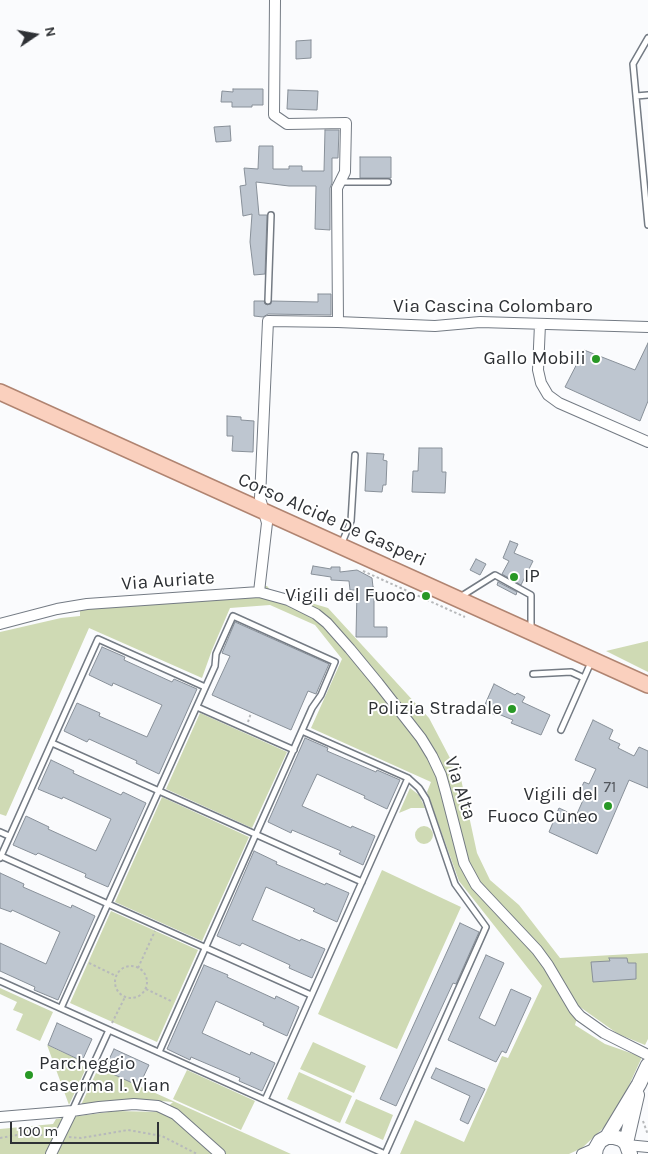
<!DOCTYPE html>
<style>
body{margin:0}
#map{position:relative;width:648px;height:1154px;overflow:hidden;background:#fafbfd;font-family:Karla,sans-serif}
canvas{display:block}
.north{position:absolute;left:10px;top:10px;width:50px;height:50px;-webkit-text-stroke:4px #fff;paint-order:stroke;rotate:78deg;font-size:14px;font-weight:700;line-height:20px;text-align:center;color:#2e3135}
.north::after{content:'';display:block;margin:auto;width:18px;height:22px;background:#2e3135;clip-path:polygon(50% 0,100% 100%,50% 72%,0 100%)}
.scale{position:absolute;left:10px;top:1122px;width:149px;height:22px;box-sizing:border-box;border:2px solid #2e3135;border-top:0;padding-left:6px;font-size:15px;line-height:18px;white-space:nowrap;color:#2e3135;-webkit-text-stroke:4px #fff;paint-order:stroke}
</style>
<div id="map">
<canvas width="648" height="1154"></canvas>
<div class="north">N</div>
<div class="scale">100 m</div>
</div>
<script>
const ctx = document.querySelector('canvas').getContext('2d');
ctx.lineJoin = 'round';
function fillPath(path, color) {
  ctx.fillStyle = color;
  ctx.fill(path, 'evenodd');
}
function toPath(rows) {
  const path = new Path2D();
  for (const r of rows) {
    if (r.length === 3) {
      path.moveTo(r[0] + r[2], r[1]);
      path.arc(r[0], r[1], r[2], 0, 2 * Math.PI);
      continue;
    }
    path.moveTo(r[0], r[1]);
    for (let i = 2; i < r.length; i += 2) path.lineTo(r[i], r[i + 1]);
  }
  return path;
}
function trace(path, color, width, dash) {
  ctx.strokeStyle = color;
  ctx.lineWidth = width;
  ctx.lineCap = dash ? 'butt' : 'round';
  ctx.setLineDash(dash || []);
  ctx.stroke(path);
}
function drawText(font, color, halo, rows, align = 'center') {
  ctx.font = font + ' Karla,sans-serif';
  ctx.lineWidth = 4;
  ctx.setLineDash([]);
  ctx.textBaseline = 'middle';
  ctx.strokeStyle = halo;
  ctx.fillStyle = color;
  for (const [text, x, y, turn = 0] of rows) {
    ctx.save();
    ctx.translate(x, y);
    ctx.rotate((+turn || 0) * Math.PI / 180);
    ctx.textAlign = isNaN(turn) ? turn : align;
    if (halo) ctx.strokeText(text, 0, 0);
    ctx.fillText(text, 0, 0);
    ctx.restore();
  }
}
fillPath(toPath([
 [267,586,271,591,328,608,429,718,461,779,477,853,490,880,519,905,560,958,648,953,648,1039,645,1045,618,1034,580,1007,575,1025,605,1044,642,1057,614,1118,582,1148,569,1154,400,1154,415,1120,464,1142,502,1056,508,1058,542,986,459,881,427,792,431,782,311,728,342,659,315,625,270,605,230,608,212,650,202,678,89,628,6,816,0,814,0,632,61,618,80,616,80,602],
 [648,641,648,672,606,651],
 [200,713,287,752,252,828,166,789],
 [410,788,419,795,425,808,411,808,399,813],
 [162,797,249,837,202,941,115,902],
 [424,835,9],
 [382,870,461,907,397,1049,318,1014],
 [111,911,198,950,157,1042,70,1003],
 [0,988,53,1012,40,1041,16,1030,23,1014,13,1010,17,1002,0,994],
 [313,1042,366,1066,354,1093,300,1069],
 [47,1045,82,1061,80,1065,86,1068,69,1105],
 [104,1070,291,1154,0,1154,0,1129,53,1124,56,1119,116,1111,162,1112,173,1102,149,1100,81,1105,96,1073,101,1075],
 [187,1070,255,1101,241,1130,173,1099],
 [299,1072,352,1096,340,1123,287,1099],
 [356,1099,393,1115,383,1140,345,1123]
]), '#cfdab4');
const building = toPath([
 [311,40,311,58,296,59,296,41,311,40],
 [233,89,263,89,263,105,252,105,252,107,232,107,232,102,221,102,222,91,233,92,233,89],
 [288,90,318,91,317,110,287,109,288,90],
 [230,126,231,141,216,142,214,127,230,126],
 [325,130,339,130,338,158,332,158,332,183,330,188,330,230,315,229,316,186,289,186,256,182,259,215,267,215,265,274,254,275,250,242,252,214,243,216,240,186,246,185,244,168,258,169,259,146,273,146,273,169,289,169,289,166,302,166,302,171,324,171,325,130],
 [360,157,391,157,391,178,360,178,360,157],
 [318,294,331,294,331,315,268,314,263,317,254,316,254,301,264,301,265,304,268,305,272,301,318,302,318,294],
 [648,343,648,401,640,421,565,387,584,350,635,370,648,343],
 [227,416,241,417,241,420,254,421,253,452,232,451,233,436,227,436,227,416],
 [419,448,442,448,442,472,446,472,445,493,412,492,413,471,418,471,419,448],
 [367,453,384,454,383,460,387,461,386,485,383,485,382,492,365,491,367,453],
 [510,541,518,544,514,553,533,561,521,585,502,574,509,561,503,558,510,541],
 [476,559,486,564,480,575,470,570,476,559],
 [313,566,331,569,331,567,340,567,340,572,357,570,372,578,373,587,374,587,374,627,387,627,387,637,356,637,357,590,350,590,349,581,331,580,331,577,311,574,313,566],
 [498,582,517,592,516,595,497,585,498,582],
 [235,622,329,664,316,694,308,691,291,730,212,695,230,656,222,653,235,622],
 [102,647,125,657,124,660,172,682,174,679,197,689,159,774,136,763,137,761,89,739,87,742,64,731,77,703,100,713,99,716,147,737,162,705,113,683,112,686,89,675,102,647],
 [494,684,515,695,517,693,525,697,522,702,550,715,541,735,511,723,513,720,496,713,495,715,483,709,494,684],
 [593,720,613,730,609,739,620,744,618,748,634,756,639,747,648,751,648,788,629,780,597,854,549,832,559,808,576,816,584,798,578,795,584,782,589,784,596,769,575,760,593,720],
 [305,738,328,748,327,751,376,772,377,770,400,780,387,809,364,798,365,796,317,774,302,806,351,828,352,826,375,836,363,865,339,854,341,851,292,830,291,833,268,822,305,738],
 [51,760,74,771,73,773,121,795,123,792,146,803,108,887,85,877,86,874,38,853,36,855,13,845,26,816,49,827,48,829,96,851,111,819,63,797,62,799,38,789,51,760],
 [254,851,277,862,276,864,325,885,326,883,349,893,337,922,313,911,315,909,266,887,252,920,300,941,301,939,325,949,312,978,289,968,290,965,242,943,240,946,217,936,254,851],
 [0,873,24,884,23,887,71,908,72,905,95,916,58,1000,34,990,35,987,0,971,0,943,46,964,60,932,12,910,11,912,0,908,0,873],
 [460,923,479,932,456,984,453,983,396,1106,380,1099,460,923],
 [486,955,504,963,479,1018,495,1026,511,989,531,998,506,1053,502,1051,496,1062,448,1040,486,955],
 [609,958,627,958,628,963,636,963,636,979,593,982,591,962,610,961,609,958],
 [204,965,228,975,227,977,275,999,276,996,299,1007,287,1036,263,1025,264,1023,216,1001,202,1033,250,1055,251,1052,275,1063,262,1091,239,1081,240,1078,191,1057,190,1060,167,1049,204,965],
 [57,1023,92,1039,82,1061,48,1045,57,1023],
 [114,1049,149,1065,139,1086,104,1070,114,1049],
 [436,1068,485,1089,468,1124,460,1120,470,1096,431,1078,436,1068]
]);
fillPath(building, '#bec6d0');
trace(building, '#889099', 1);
const lane = toPath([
 [648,38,633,64,648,225],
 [636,96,648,95],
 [340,182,388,182],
 [268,301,271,215],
 [341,545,351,521,355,455],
 [460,597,495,575,531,595,531,630],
 [533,674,571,672,584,678],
 [197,707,294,750],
 [561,730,592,660],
 [302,731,408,778,419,788,426,799,455,884,486,927,385,1154],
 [52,743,362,882],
 [0,832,9,836],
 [1,856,311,995],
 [0,858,98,639,205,687],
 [0,981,385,1154],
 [61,1008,215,666,216,654,233,616,335,662,321,695,312,708,159,1052],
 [265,1100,408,778],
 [72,1111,109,1030]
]);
const street = toPath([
 [275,0,274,115,287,124,346,123,345,172,337,188,338,322],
 [540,324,538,370,541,383,548,395,559,403,648,442],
 [259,592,267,523,260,498,268,321,338,322,435,326,480,322,648,327],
 [0,624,57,609,87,604,259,592,288,600,316,614,327,623,350,649,378,683,421,738,432,756,441,775,446,793,464,863,476,885,537,950,548,965,574,1009,580,1016,604,1033,648,1055],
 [0,1117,72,1111,99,1107,134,1104,158,1106,175,1114,220,1154],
 [627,1145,648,1147],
 [51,1154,72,1111],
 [582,1154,596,1148]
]);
const secondary = toPath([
 [607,1137,639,1084,648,1065],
 [626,1143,637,1095],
 [595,1154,596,1148,600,1141,607,1137,614,1137,621,1139,626,1143,630,1154]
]);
const primary = toPath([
 [0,392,648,685]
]);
trace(lane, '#747b84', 8);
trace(street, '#747b84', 12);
trace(secondary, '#747b84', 16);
trace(primary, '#b08471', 18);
trace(toPath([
 [363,571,465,617],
 [248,722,251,713],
 [89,963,116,976],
 [131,982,16],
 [138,968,155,931],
 [146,989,173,1002],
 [112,1023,125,997],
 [643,1121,648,1135],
 [69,1137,81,1138,128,1130,162,1136,197,1154],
 [0,1138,17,1135,50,1135]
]), '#b7b9bb', 2, [2.5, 2.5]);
trace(lane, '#fff', 5);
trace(street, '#fff', 10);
trace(secondary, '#fff', 14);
trace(primary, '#fad0be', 15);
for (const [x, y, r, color] of [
 [596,359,5,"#289825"],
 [514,577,5,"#289825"],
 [426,596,5,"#289825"],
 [512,709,5,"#289825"],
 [608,806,5,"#289825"],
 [29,1075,5,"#289825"]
]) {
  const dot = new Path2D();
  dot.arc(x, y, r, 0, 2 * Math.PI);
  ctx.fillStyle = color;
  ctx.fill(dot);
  trace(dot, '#fff', 2);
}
drawText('16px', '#52565c', null, [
 ["71",610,787]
]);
drawText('19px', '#2e3135', '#fff', [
 ["Via Cascina Colombaro",493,307],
 ["Corso Alcide De Gasperi",332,520,24],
 ["Via Auriate",168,581,-4],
 ["Via Alta",460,788,72]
]);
drawText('19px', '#2e3135', '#fff', [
 ["Gallo Mobili",586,359],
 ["IP",524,577,"left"],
 ["Vigili del Fuoco",416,596],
 ["Polizia Stradale",502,709],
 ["Vigili del",598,795],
 ["Fuoco Cuneo",598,817],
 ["Parcheggio",39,1064,"left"],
 ["caserma I. Vian",39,1086,"left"]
], 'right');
</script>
